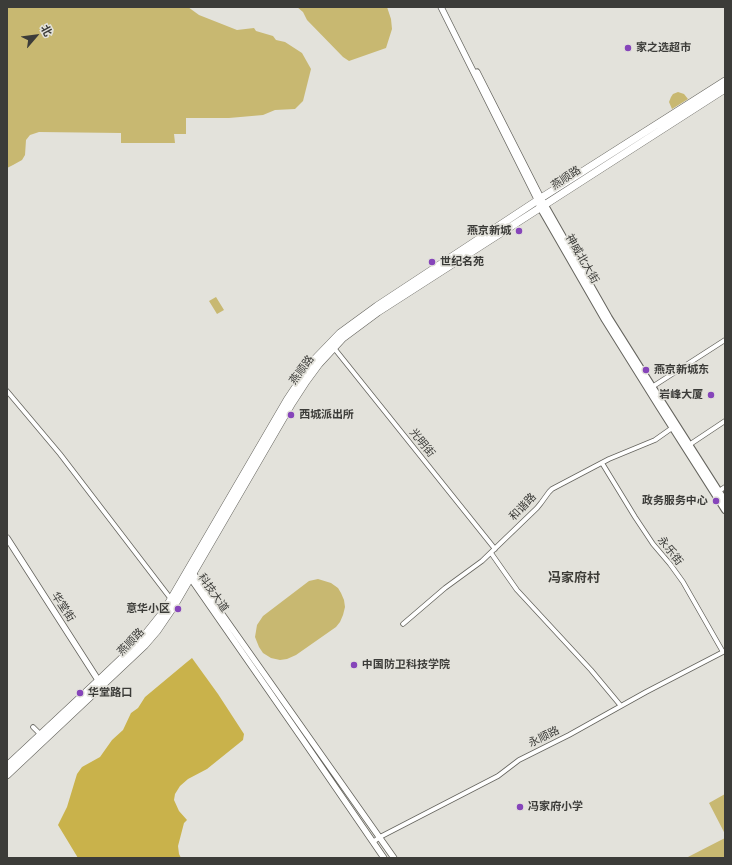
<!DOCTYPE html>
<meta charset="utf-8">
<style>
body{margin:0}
#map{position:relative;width:732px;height:865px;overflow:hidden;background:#e3e2db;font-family:"PT Sans Narrow","Noto Sans SC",sans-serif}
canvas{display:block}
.frame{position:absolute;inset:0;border:8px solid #3c3c39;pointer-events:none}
.north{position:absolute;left:16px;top:16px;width:40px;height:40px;-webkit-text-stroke:3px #e3e2db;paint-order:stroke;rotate:62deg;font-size:11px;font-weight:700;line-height:16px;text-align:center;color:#3c3c39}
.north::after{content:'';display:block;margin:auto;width:14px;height:18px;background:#3c3c39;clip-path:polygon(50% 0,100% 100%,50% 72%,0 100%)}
</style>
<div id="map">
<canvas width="732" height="865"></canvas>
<div class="frame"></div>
<div class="north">北</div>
</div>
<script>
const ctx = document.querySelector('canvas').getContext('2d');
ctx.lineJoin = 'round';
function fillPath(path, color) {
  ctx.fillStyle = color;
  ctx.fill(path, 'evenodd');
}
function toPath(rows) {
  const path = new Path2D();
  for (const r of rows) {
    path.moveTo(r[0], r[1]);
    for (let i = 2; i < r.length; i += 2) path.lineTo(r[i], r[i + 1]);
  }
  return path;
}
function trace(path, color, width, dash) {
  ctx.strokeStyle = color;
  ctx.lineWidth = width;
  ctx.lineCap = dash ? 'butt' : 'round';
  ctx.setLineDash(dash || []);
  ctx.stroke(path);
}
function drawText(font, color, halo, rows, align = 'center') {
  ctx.font = font + ' "PT Sans Narrow","Noto Sans SC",sans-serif';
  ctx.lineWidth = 3.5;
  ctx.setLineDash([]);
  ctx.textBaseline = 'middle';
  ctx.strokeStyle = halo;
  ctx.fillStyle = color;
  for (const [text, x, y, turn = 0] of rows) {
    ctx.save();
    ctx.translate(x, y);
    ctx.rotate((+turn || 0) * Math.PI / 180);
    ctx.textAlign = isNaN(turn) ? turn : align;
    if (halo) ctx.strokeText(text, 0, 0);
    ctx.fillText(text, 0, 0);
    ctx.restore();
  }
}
fillPath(toPath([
 [7,7,188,7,199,15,237,30,254,28,256,31,273,36,276,40,285,42,302,53,311,69,303,101,295,109,275,110,263,115,229,118,186,118,186,134,174,134,175,143,121,143,121,133,39,132,30,135,26,140,25,155,22,160,13,165,7,168],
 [297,7,387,7,391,19,392,29,386,48,349,61,343,57,307,20,303,12],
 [678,92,684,94,688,99,672,109,669,102,671,97,673,94],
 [216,297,224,310,217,314,209,301],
 [318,579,331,583,338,588,341,593,344,600,345,607,343,615,340,622,336,627,296,655,287,659,280,660,271,658,263,653,259,647,255,637,257,625,263,616,309,581],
 [725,794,725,834,709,803],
 [725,838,725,858,686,858]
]), '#c8b871');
fillPath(toPath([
 [192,658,218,694,244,734,243,740,207,769,188,779,180,786,175,794,174,800,179,811,187,820,184,823,178,846,179,854,181,858,78,858,58,825,67,807,77,774,82,767,100,757,112,740,123,730,131,713,138,708,145,697,187,662]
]), '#c9b24b');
const minor = toPath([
 [334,348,495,549],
 [652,387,725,340],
 [7,391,60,454,171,599],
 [689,445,725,421],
 [602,463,635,517,653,544,670,564,683,582,723,652],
 [719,491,725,487],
 [491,553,517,590,591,670,621,706],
 [403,624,445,588,482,561,537,508,541,503,549,492,552,489,609,459,655,440,672,428],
 [33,727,42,736],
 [373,842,380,837,498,776,519,760,569,735,646,692,725,651]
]);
const tertiary = toPath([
 [441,7,538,201],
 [477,72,541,198],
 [7,538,100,683],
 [193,573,394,858],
 [189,576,303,740,384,858]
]);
const secondary = toPath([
 [538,201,540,207,605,320,660,408,725,510],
 [543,202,609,318,660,399,725,501]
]);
const primary = toPath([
 [7,766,98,681,140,641,164,611,287,400,301,379,314,360,340,333,377,306,541,198,725,81],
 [7,775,145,645,157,631,174,606,292,403,305,383,319,364,343,338,378,312,725,89]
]);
trace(minor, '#65645e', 5.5);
trace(tertiary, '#65645e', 7);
trace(secondary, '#65645e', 8);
trace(primary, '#65645e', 8);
trace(minor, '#fff', 4);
trace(tertiary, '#fff', 5.5);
trace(secondary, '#fff', 6);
trace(primary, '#fff', 7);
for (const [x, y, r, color] of [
 [628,48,4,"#8645ba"],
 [519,231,4,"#8645ba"],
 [432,262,4,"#8645ba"],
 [646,370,4,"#8645ba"],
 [711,395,4,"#8645ba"],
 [291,415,4,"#8645ba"],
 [716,501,4,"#8645ba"],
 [178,609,4,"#8645ba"],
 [354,665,4,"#8645ba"],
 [80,693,4,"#8645ba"],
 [520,807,4,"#8645ba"]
]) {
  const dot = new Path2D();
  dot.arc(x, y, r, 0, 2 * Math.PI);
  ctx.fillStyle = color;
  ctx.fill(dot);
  trace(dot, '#e3e2db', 1.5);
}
drawText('bold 11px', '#3c3c39', '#e3e2db', [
 ["家之选超市",636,48],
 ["燕京新城",511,231,"right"],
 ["世纪名苑",440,262],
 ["燕京新城东",654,370],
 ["岩峰大厦",703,395,"right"],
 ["西城派出所",299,415],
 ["政务服务中心",708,501,"right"],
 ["意华小区",170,609,"right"],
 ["中国防卫科技学院",362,665],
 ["华堂路口",88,693],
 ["冯家府小学",528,807]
], 'left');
drawText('11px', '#3c3c39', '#e3e2db', [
 ["燕顺路",566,178,-33],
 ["神威北大街",582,259,60],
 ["燕顺路",302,370,-54],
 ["光明街",422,443,51],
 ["和谐路",523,507,-46],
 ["永乐街",670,551,52],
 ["科技大道",213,593,55],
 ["华堂街",63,607,57],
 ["燕顺路",131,642,-46],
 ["永顺路",544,737,-26]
]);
drawText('bold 13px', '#3e3d38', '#e3e2db', [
 ["冯家府村",574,578]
]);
</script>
